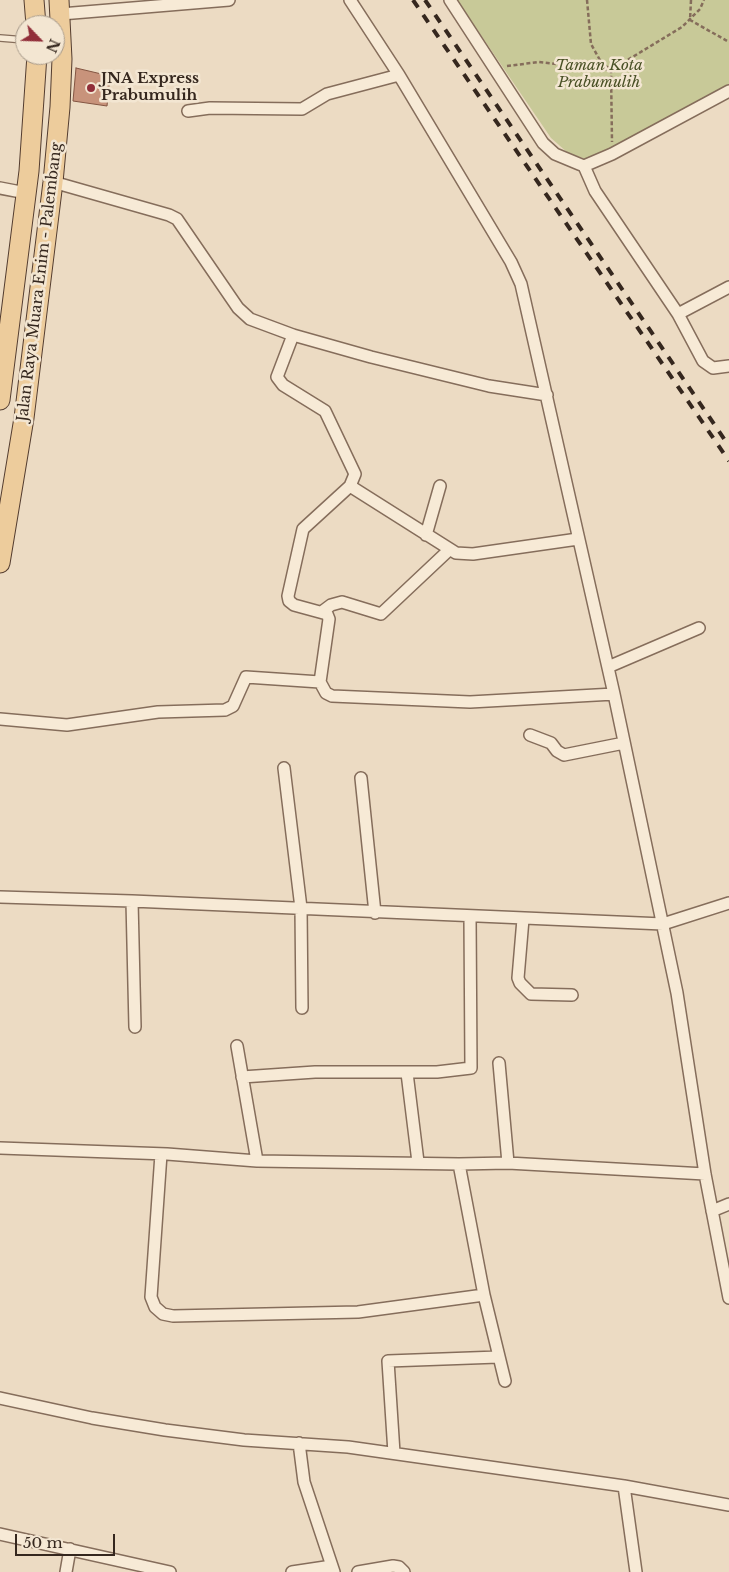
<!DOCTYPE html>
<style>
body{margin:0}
#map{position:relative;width:729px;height:1572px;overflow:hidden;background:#ecdbc3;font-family:"Libre Baskerville",serif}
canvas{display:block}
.north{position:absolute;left:15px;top:15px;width:50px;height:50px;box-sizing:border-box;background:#f3e6d2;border:1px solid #a79a8a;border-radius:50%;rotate:114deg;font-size:14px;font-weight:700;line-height:20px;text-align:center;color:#35271e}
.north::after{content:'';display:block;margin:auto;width:18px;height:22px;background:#912e39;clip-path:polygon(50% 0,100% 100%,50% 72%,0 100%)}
.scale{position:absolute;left:15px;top:1534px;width:100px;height:22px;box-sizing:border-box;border:2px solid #35271e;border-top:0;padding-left:6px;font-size:15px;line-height:18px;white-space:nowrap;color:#35271e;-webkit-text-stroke:4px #f3e6d2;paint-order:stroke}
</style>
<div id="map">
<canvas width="729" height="1572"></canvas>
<div class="north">N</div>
<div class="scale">50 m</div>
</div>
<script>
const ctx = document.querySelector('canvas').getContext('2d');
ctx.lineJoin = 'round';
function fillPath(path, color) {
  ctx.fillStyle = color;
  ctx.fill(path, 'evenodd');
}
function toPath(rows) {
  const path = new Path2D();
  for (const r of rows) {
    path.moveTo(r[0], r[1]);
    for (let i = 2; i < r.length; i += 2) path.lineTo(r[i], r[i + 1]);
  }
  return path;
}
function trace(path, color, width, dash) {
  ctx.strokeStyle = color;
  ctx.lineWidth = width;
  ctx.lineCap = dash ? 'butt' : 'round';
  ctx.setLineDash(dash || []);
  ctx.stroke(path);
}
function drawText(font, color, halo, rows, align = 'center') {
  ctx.font = font + ' "Libre Baskerville",serif';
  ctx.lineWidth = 5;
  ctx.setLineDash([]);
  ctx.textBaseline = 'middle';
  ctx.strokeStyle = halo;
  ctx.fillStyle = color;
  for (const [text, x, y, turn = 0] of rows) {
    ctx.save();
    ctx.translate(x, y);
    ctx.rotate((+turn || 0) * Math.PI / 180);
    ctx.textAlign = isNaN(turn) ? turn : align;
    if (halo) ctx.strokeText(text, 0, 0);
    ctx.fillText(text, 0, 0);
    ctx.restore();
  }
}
fillPath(toPath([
 [457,0,729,0,729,90,592,161,568,153,551,138]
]), '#c8c998');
const building = toPath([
 [76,68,110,76,107,106,73,101,76,68]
]);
fillPath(building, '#c8937b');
trace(building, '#835542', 1);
const service = toPath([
 [0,38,25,40]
]);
const minor = toPath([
 [350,0,399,75,511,262,521,284,614,694,677,993,705,1174,729,1298],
 [450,0,543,143,555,154,579,164,584,166,612,154,729,91],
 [61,14,229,0],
 [188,111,210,108,302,109,327,94,399,75],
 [584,166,595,191,678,314,703,361,713,368,729,366],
 [53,182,169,215,177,219,238,308,250,319,293,335,371,357,489,386,547,395],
 [0,188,26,193],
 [678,314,729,287],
 [293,335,277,377,283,385,325,411,355,474,350,486,303,529,288,596,289,601,294,605,327,614,329,619,320,682,326,693,332,696,470,702,614,694],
 [350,486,456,553,473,554,578,539],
 [426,535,440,486],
 [323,611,331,605,342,602,381,614,449,550],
 [608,667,699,628],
 [0,719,67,725,158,712,225,710,233,706,246,677,320,682],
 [530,735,551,743,557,751,564,755,624,743],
 [284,768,301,908,302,1008],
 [361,778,375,913],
 [0,897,132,901,663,924,729,903],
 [132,901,135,1027],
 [523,919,518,978,520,983,531,994,572,995],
 [237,1046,257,1161],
 [499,1063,508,1163],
 [407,1073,418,1162],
 [242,1077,315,1072,437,1072,471,1068,470,917],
 [0,1148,167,1154,257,1161,459,1164,508,1163,705,1174],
 [161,1154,151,1297,155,1307,163,1314,173,1316,358,1312,484,1295,459,1164],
 [712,1211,729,1204],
 [484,1295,505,1381],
 [0,1398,92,1418,165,1430,244,1440,348,1447,624,1486,729,1505],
 [299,1443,304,1482,334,1572],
 [394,1453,388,1361,498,1357],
 [624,1486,636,1572],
 [0,1534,170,1572],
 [66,1572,70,1549],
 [292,1572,332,1566],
 [358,1572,393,1566,399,1567,404,1572]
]);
const primary = toPath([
 [34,0,36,25],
 [0,400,29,171,37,55],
 [0,563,24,418,53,182,60,107,62,59,59,0]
]);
trace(service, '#856d5b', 8);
trace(minor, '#856d5b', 14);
trace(primary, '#533c2f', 21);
trace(toPath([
 [587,0,591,44,601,62,611,70,682,27,700,9,704,0],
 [691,0,690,20,729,42],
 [507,66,539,62,611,70,612,142]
]), '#856d5b', 2.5, [4, 2.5]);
trace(service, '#f7ead6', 5.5);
trace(minor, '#f7ead6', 11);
trace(primary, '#edcc9c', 19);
trace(toPath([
 [413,0,729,461],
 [425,0,729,446]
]), '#35271e', 4, [9, 9]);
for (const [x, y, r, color] of [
 [91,88,5,"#912e39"]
]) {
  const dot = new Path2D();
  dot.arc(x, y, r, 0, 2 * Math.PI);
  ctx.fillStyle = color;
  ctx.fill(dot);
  trace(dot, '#f3e6d2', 2);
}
drawText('italic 15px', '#4a5126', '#f3e6d2', [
 ["Taman Kota",599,66],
 ["Prabumulih",599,83]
]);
drawText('bold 15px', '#35271e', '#f3e6d2', [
 ["JNA Express",101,79],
 ["Prabumulih",101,96]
], 'left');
drawText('15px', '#35271e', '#f3e6d2', [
 ["Jalan Raya Muara Enim - Palembang",40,282,-83]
]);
</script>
